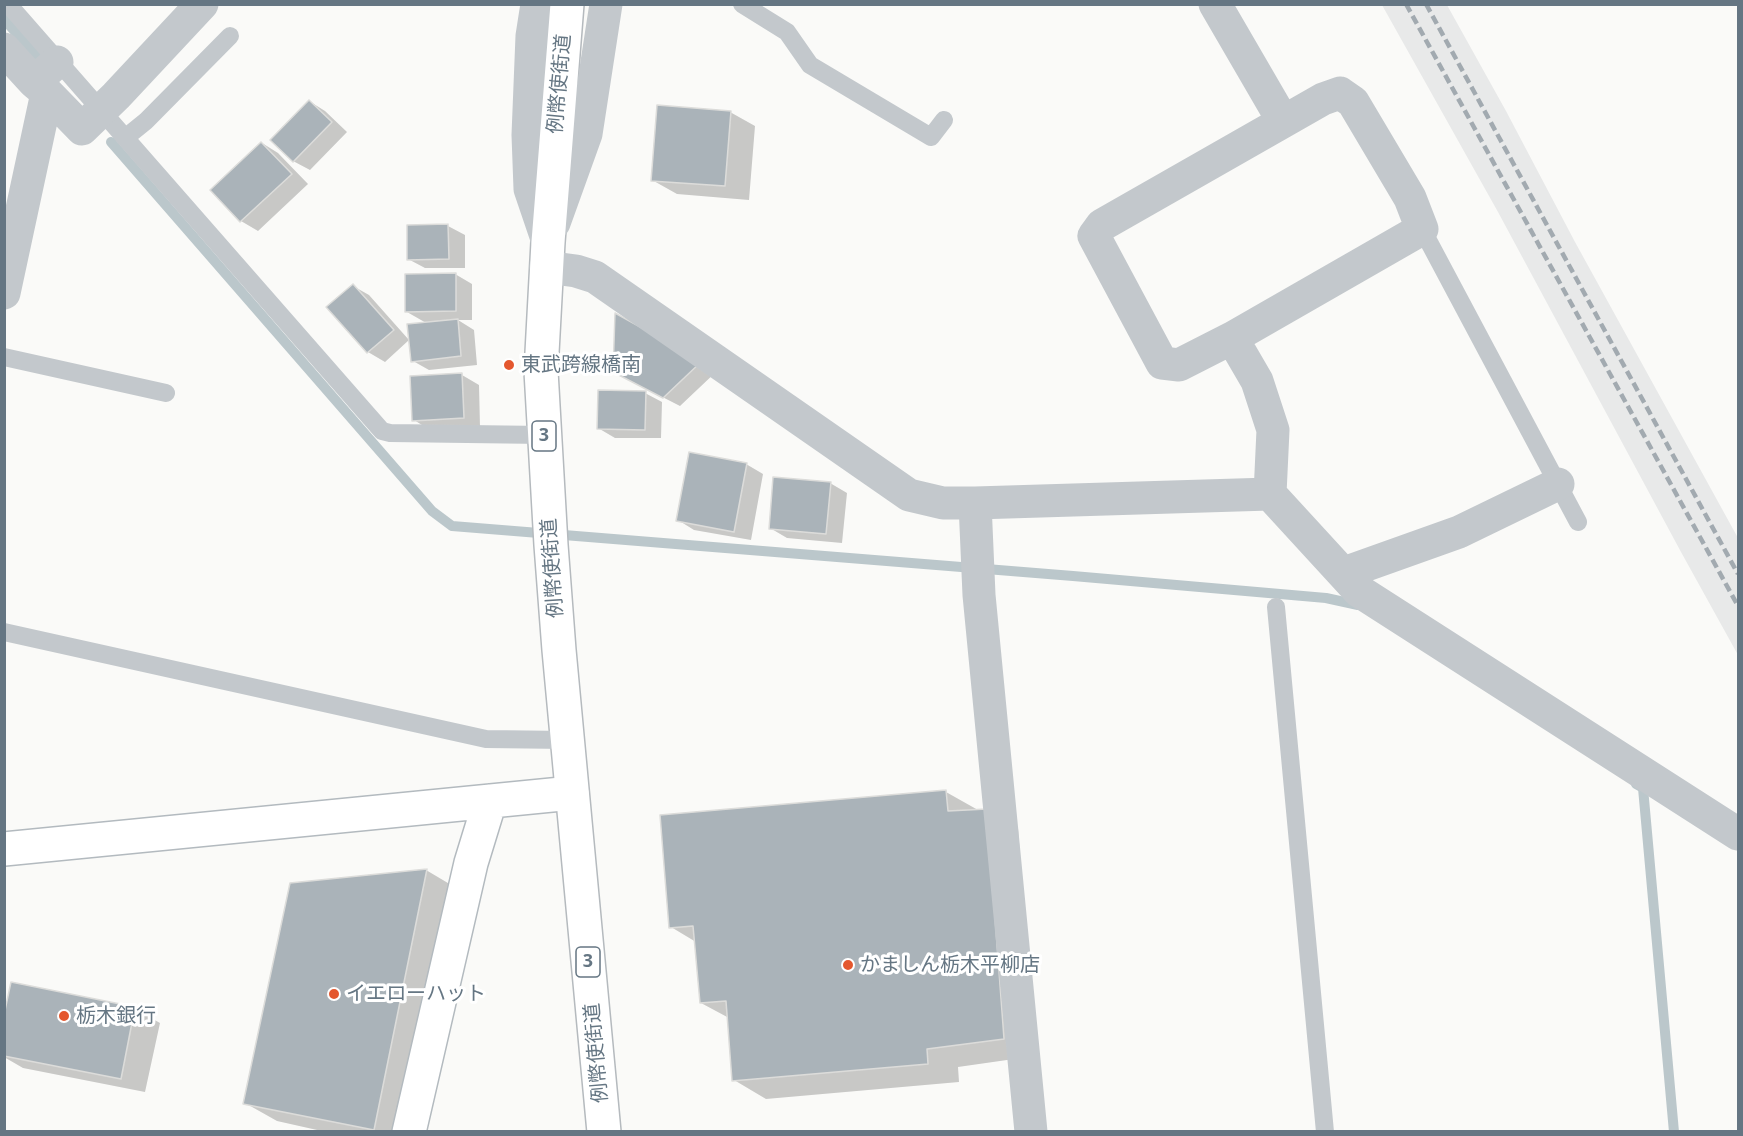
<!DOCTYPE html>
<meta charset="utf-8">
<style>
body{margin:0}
#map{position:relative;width:1743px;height:1136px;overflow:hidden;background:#fafaf8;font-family:"Open Sans",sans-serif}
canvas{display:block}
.frame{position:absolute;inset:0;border:6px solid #657683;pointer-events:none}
</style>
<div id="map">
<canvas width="1743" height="1136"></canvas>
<div class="frame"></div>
</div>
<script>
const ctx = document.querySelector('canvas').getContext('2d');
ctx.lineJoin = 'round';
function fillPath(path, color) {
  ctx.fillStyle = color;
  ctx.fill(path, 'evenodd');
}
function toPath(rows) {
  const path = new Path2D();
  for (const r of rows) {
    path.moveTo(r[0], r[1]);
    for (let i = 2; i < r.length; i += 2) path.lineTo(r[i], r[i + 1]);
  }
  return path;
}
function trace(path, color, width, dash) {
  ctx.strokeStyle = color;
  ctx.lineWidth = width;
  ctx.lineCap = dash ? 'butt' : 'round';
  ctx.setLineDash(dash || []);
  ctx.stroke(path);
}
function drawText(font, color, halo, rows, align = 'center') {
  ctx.font = font + ' "Open Sans","Noto Sans JP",sans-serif';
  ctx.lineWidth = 6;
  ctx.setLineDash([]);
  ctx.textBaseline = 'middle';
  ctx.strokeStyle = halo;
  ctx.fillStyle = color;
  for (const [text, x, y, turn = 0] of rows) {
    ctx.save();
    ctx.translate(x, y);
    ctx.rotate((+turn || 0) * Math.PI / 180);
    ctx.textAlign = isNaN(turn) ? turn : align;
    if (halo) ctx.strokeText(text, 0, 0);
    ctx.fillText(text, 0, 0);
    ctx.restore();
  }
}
fillPath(toPath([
 [1382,5,1447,5,1506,111,1575,242,1738,538,1738,655,1681,552,1498,212]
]), '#e8e9e9');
fillPath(toPath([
 [309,101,325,111,347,132,310,170,293,161],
 [730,112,755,126,749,200,677,194,652,180],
 [262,143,278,153,308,184,258,231,241,221,212,190],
 [408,226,448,226,465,235,465,268,425,268,408,259],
 [455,274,472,284,472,320,458,320,474,330,477,365,429,370,413,361,428,324,407,312],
 [353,286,369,295,409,340,385,362,368,352],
 [617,315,717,371,680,406,631,381],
 [462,375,479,385,480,427,430,430,414,420,411,378],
 [645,393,662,402,661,438,615,438,598,428],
 [746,464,763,474,751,540,694,530,678,520],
 [830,483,847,493,842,543,787,538,770,528],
 [946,792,978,810,986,810,1018,828,1035,1056,958,1067,959,1082,766,1099,734,1080,729,1018,701,1003,696,942,671,927],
 [426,870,458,889,409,1132,326,1132,277,1121,245,1103],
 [12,984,135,1009,160,1023,145,1092,23,1068,4,1057,4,1022]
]), '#0003');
trace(toPath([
 [4,19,38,58],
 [111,142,432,511,452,526,1073,576,1326,598,1358,605],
 [1636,784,1643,788,1674,1132]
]), '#bbc7cb', 10);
const building = toPath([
 [309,100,332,122,293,162,270,140,309,100],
 [657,105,731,111,725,186,651,181,657,105],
 [261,142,292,174,240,222,210,190,261,142],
 [448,224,449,259,407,260,407,225,448,224],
 [456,273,456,311,405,312,405,274,456,273],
 [353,284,394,330,367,353,326,307,353,284],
 [615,313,702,361,663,398,613,372,615,313],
 [458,319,461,356,411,362,407,324,458,319],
 [462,373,464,418,412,421,410,376,462,373],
 [598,390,646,391,645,430,597,429,598,390],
 [689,452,747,463,734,532,676,521,689,452],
 [773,477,831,482,826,534,769,529,773,477],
 [946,790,948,811,987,809,1004,1039,927,1049,928,1064,732,1081,726,1001,700,1003,693,926,669,928,660,815,946,790],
 [427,869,374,1130,243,1104,290,883,427,869],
 [11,982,135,1007,121,1079,4,1056,4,1015,11,982]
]);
fillPath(building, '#aab3b9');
trace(building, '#dcdcda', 1.5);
const secondary = toPath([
 [4,849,572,793],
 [409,1132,471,863,490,801]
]);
const primary = toPath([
 [567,4,548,242,541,371,551,545,559,650,604,1132]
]);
trace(secondary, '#b3babf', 36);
trace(primary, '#b5babe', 36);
trace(toPath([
 [8,4,382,431,390,433,544,435],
 [742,4,787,32,810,65,931,137,944,120],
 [125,138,146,121,230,36],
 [1422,229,1578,522],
 [4,357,166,393],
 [1276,607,1325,1132],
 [4,632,486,739,567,740]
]), '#c3c8cc', 18);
trace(toPath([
 [537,4,532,36,528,135,530,189,548,242],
 [1215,4,1283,121],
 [4,49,34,82,47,93,4,293],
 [34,82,57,62],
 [47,93,82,129,116,96,202,4],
 [1340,93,1353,102,1410,198,1422,229,1232,338,1179,365,1162,363,1094,236,1102,225,1323,99,1340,93],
 [554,223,586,134,606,4],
 [546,267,576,271,595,277,909,495,943,503,975,503,979,595,1031,1132],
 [1232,338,1257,381,1273,430,1270,494,1359,591,1738,834],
 [975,503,1270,494],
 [1344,573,1459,532,1558,484]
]), '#c3c8cc', 33);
trace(secondary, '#fff', 33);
trace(primary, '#fff', 33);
trace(toPath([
 [1406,4,1738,606],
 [1426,4,1738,574]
]), '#a2aab0', 4.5, [9, 4.5]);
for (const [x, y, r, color] of [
 [509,365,6,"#e4572e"],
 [848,965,6,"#e4572e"],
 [334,994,6,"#e4572e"],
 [64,1016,6,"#e4572e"]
]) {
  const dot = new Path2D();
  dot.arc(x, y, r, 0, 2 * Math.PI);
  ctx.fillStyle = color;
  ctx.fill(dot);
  trace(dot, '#fff', 2);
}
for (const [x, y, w] of [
 [544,436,24],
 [588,962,24]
]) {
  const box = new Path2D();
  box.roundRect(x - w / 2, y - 15, w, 30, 4.5);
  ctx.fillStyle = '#fff';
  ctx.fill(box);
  trace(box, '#657683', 1.5);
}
drawText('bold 18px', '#657683', null, [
 ["3",544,436],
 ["3",588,962]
]);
drawText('20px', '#657683', '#fff', [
 ["例幣使街道",560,84,-85],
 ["例幣使街道",553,568,-94],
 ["例幣使街道",597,1053,-95]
]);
drawText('20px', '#657683', '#fff', [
 ["東武跨線橋南",521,365],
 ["かましん栃木平柳店",860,965],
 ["イエローハット",346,994],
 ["栃木銀行",76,1016]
], 'left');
</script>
